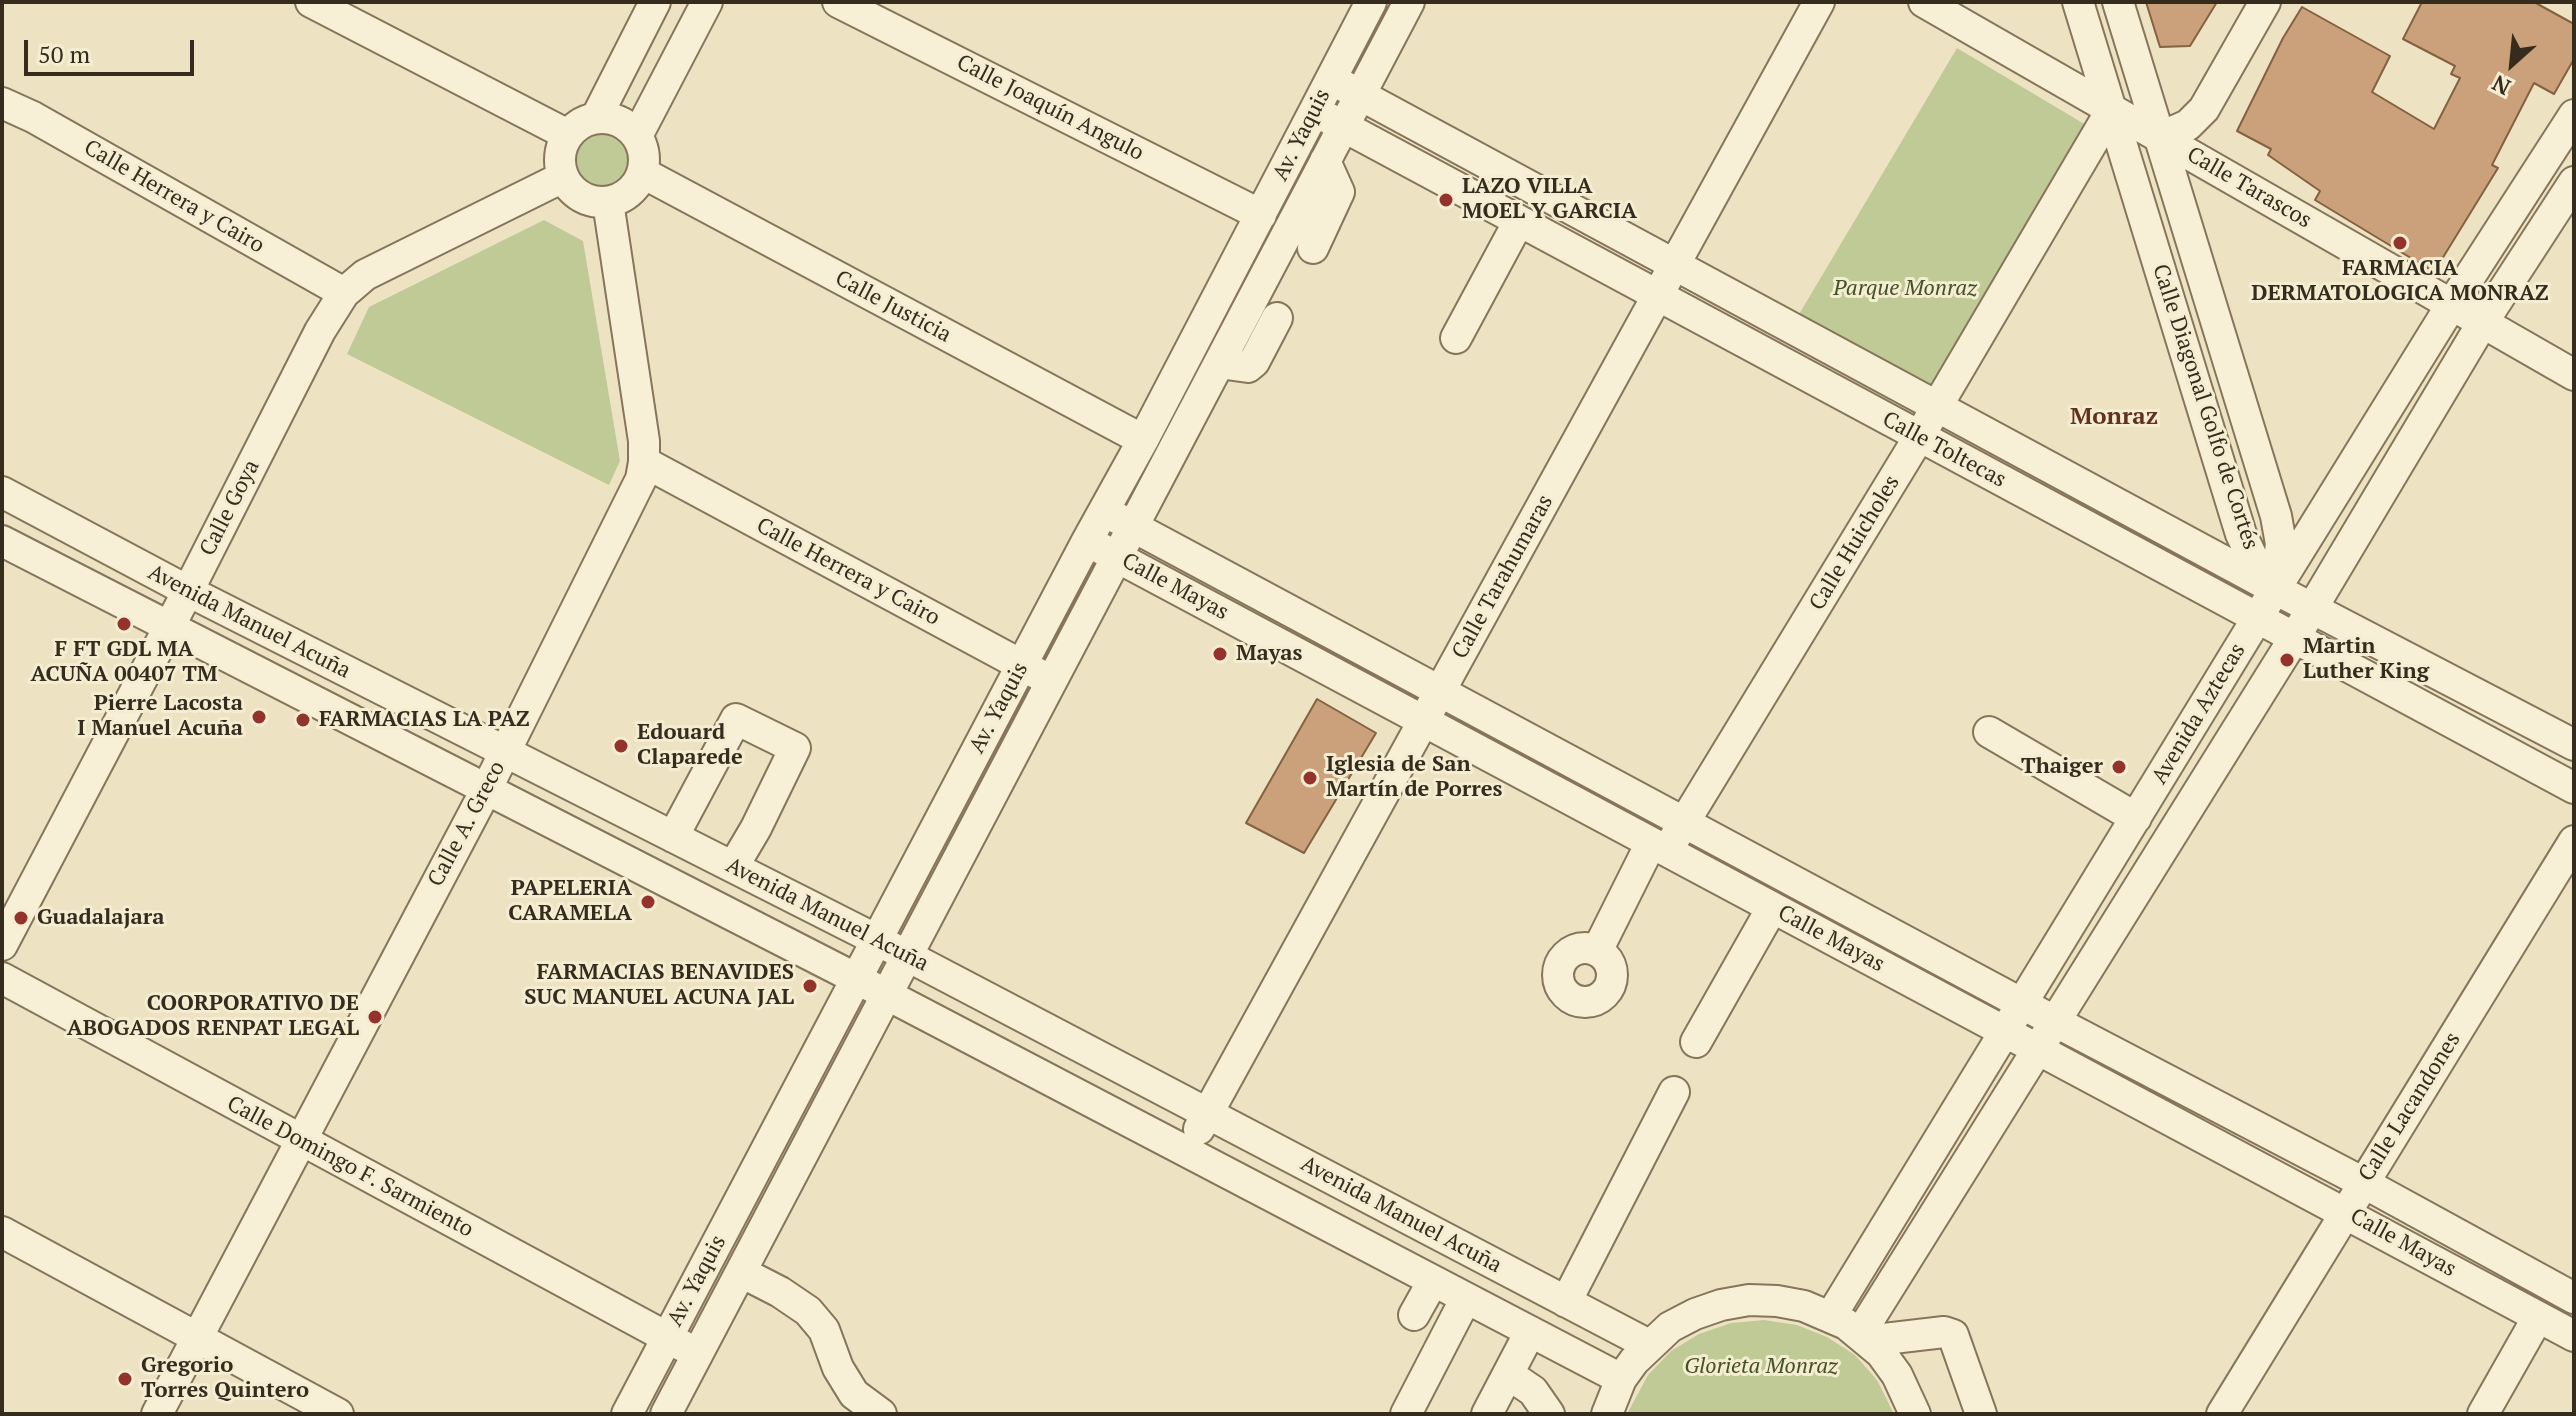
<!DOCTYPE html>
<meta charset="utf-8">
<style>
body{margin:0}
#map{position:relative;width:2576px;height:1416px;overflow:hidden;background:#ede3c3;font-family:"PT Serif",serif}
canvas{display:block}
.frame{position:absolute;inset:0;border:4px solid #362c1e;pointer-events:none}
.north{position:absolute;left:2472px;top:24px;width:80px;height:80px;-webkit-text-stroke:6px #f4edd2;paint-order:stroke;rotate:207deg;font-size:22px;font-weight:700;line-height:32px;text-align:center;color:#362c1e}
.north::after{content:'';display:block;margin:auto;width:28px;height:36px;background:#362c1e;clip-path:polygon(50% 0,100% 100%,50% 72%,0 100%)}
.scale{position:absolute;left:24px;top:40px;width:170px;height:36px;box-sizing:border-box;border:4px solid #362c1e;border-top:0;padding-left:10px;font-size:24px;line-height:28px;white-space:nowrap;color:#362c1e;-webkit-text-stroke:6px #f4edd2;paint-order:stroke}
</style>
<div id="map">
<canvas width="2576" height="1416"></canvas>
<div class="frame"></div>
<div class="north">N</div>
<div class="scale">50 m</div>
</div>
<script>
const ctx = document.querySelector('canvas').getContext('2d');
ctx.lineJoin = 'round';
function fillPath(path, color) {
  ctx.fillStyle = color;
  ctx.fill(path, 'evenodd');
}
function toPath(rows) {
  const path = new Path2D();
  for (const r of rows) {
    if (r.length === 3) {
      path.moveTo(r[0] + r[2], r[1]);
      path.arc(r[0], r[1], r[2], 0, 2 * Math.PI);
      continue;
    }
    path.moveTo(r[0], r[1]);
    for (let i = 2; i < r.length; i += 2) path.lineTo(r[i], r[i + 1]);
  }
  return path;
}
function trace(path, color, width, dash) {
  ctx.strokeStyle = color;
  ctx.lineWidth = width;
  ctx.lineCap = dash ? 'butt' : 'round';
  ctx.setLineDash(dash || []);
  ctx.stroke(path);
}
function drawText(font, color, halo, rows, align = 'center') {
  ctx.font = font + ' "PT Serif",serif';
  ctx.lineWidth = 6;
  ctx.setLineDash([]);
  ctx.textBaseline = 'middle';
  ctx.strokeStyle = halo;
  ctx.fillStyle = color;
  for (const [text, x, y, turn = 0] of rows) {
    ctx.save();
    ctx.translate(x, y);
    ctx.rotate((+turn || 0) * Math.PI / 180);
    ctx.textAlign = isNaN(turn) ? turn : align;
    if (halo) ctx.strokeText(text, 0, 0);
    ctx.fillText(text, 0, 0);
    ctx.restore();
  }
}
fillPath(toPath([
 [1957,48,2091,128,1932,396,1798,316],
 [601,160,30],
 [544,220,583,241,620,461,609,485,347,354,369,307],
 [1764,1320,1797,1325,1827,1337,1855,1355,1877,1380,1894,1414,1627,1414,1648,1375,1671,1351,1699,1334,1731,1323]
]), '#c0ca97');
const building = toPath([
 [2146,2,2217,2,2190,46,2160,47,2146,2],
 [2422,2,2534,2,2574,24,2574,59,2554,94,2534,83,2492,165,2498,168,2434,272,2315,200,2320,191,2268,155,2271,149,2237,131,2283,38,2302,7,2390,56,2372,92,2434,129,2460,78,2451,74,2455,66,2403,39,2422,2],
 [1317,699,1376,733,1304,853,1246,823,1317,699]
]);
fillPath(building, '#caa17a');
trace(building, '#846141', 2);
const minor = toPath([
 [311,2,568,135],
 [838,2,1261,215],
 [1924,2,2574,375],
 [2078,2,2241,534,2253,559,2272,585],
 [2118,2,2276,516,2281,544,2276,583],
 [1342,85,2275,589,2574,745],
 [2,103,33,117,344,293],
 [1326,117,2574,788],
 [602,160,42],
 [596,118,655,2],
 [637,136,707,2],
 [2161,137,2188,125,2204,109,2265,2],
 [643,173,1143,440],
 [1313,248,1339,192,1325,161],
 [1456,338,1519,221],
 [1219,363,1248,367,1254,362,1277,318],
 [644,462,1040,675],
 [2,492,188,591,877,940,1649,1345],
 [1104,511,2056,1022,2364,1183,2574,1298],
 [2,541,857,979,1621,1379],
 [1087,541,2574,1336],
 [1989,732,2136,818],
 [673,837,736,719,795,748,756,828,733,867],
 [1674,839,1919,437,2112,109],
 [2,945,188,591,320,331,344,293,365,275,563,177],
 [1585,975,27],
 [1597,951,1651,843],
 [2,978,683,1346],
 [1696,1042,1772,908],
 [1199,1129,1819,2],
 [2,1232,338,1414],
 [741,1272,780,1292,808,1311,824,1330,838,1368,854,1394,881,1414],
 [1566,1302,1674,1092],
 [1414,1315,1433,1281],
 [1831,1316,2258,617,2452,304,2574,115],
 [1860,1334,2295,637,2483,322,2574,182],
 [1867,1341,1944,1332,1953,1335,1981,1414],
 [1508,1374,1533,1391,1549,1414],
 [157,1414,486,790,641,479,644,462,644,441,608,202],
 [627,1414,1087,541,1143,440,1371,2],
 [666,1414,1409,2],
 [1406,1414,1466,1298],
 [1487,1414,1530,1332],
 [1607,1414,1621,1379,1634,1361,1670,1327,1695,1314,1721,1305,1749,1300,1777,1301,1804,1306,1846,1324,1881,1353,1897,1375,1915,1414],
 [2222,1414,2574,841],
 [2483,1414,2538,1317]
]);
trace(minor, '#86755a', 34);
trace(minor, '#f8f0d6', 30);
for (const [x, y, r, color] of [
 [1446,200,8,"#93332c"],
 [2400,243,8,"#93332c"],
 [124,624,8,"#93332c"],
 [1220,654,8,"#93332c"],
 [2287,660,8,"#93332c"],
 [259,717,8,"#93332c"],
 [303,720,8,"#93332c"],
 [621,746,8,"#93332c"],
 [2119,767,8,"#93332c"],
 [1310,778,8,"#93332c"],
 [648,902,8,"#93332c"],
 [21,918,8,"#93332c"],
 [810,986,8,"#93332c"],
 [375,1017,8,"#93332c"],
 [125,1379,8,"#93332c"]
]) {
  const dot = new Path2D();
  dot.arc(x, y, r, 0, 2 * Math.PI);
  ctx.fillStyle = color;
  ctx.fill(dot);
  trace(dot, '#f4edd2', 3);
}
drawText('22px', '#362c1e', '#f4edd2', [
 ["Calle Joaquín Angulo",1050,108,27],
 ["Av. Yaquis",1302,135,-63],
 ["Calle Tarascos",2249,188,30],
 ["Calle Herrera y Cairo",174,197,30],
 ["Calle Justicia",893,307,28],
 ["Calle Diagonal Golfo de Cortés",2205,407,72],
 ["Calle Toltecas",1944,450,28],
 ["Calle Goya",230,508,-63],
 ["Calle Huicholes",1855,543,-59],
 ["Calle Herrera y Cairo",848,572,28],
 ["Calle Tarahumaras",1503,577,-61],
 ["Calle Mayas",1175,587,28],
 ["Avenida Manuel Acuña",249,622,27],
 ["Av. Yaquis",999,708,-62],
 ["Avenida Aztecas",2199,714,-59],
 ["Calle A. Greco",467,824,-62],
 ["Avenida Manuel Acuña",827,915,27],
 ["Calle Mayas",1831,939,28],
 ["Calle Lacandones",2410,1107,-58],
 ["Calle Domingo F. Sarmiento",350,1167,28],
 ["Avenida Manuel Acuña",1401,1215,28],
 ["Calle Mayas",2403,1243,29],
 ["Av. Yaquis",697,1281,-62]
]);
drawText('bold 22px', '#362c1e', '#f4edd2', [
 ["LAZO VILLA",1462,187],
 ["MOEL Y GARCIA",1462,212],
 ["FARMACIA",2400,269,"center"],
 ["DERMATOLOGICA MONRAZ",2400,294,"center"],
 ["Martin",2303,647],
 ["Luther King",2303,672],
 ["F FT GDL MA",124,650,"center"],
 ["ACUÑA 00407 TM",124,675,"center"],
 ["Mayas",1236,654],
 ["Pierre Lacosta",243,704,"right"],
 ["I Manuel Acuña",243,729,"right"],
 ["FARMACIAS LA PAZ",319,720],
 ["Edouard",637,733],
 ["Claparede",637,758],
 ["Iglesia de San",1326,765],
 ["Martín de Porres",1326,790],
 ["Thaiger",2103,767,"right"],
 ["PAPELERIA",632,889,"right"],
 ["CARAMELA",632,914,"right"],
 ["Guadalajara",37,918],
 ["FARMACIAS BENAVIDES",794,973,"right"],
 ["SUC MANUEL ACUNA JAL",794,998,"right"],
 ["COORPORATIVO DE",359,1004,"right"],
 ["ABOGADOS RENPAT LEGAL",359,1029,"right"],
 ["Gregorio",141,1366],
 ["Torres Quintero",141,1391]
], 'left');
drawText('italic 22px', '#435225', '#f4edd2', [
 ["Parque Monraz",1905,289],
 ["Glorieta Monraz",1761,1367]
]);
drawText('bold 24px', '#62321f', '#f4edd2', [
 ["Monraz",2114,417]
]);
</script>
